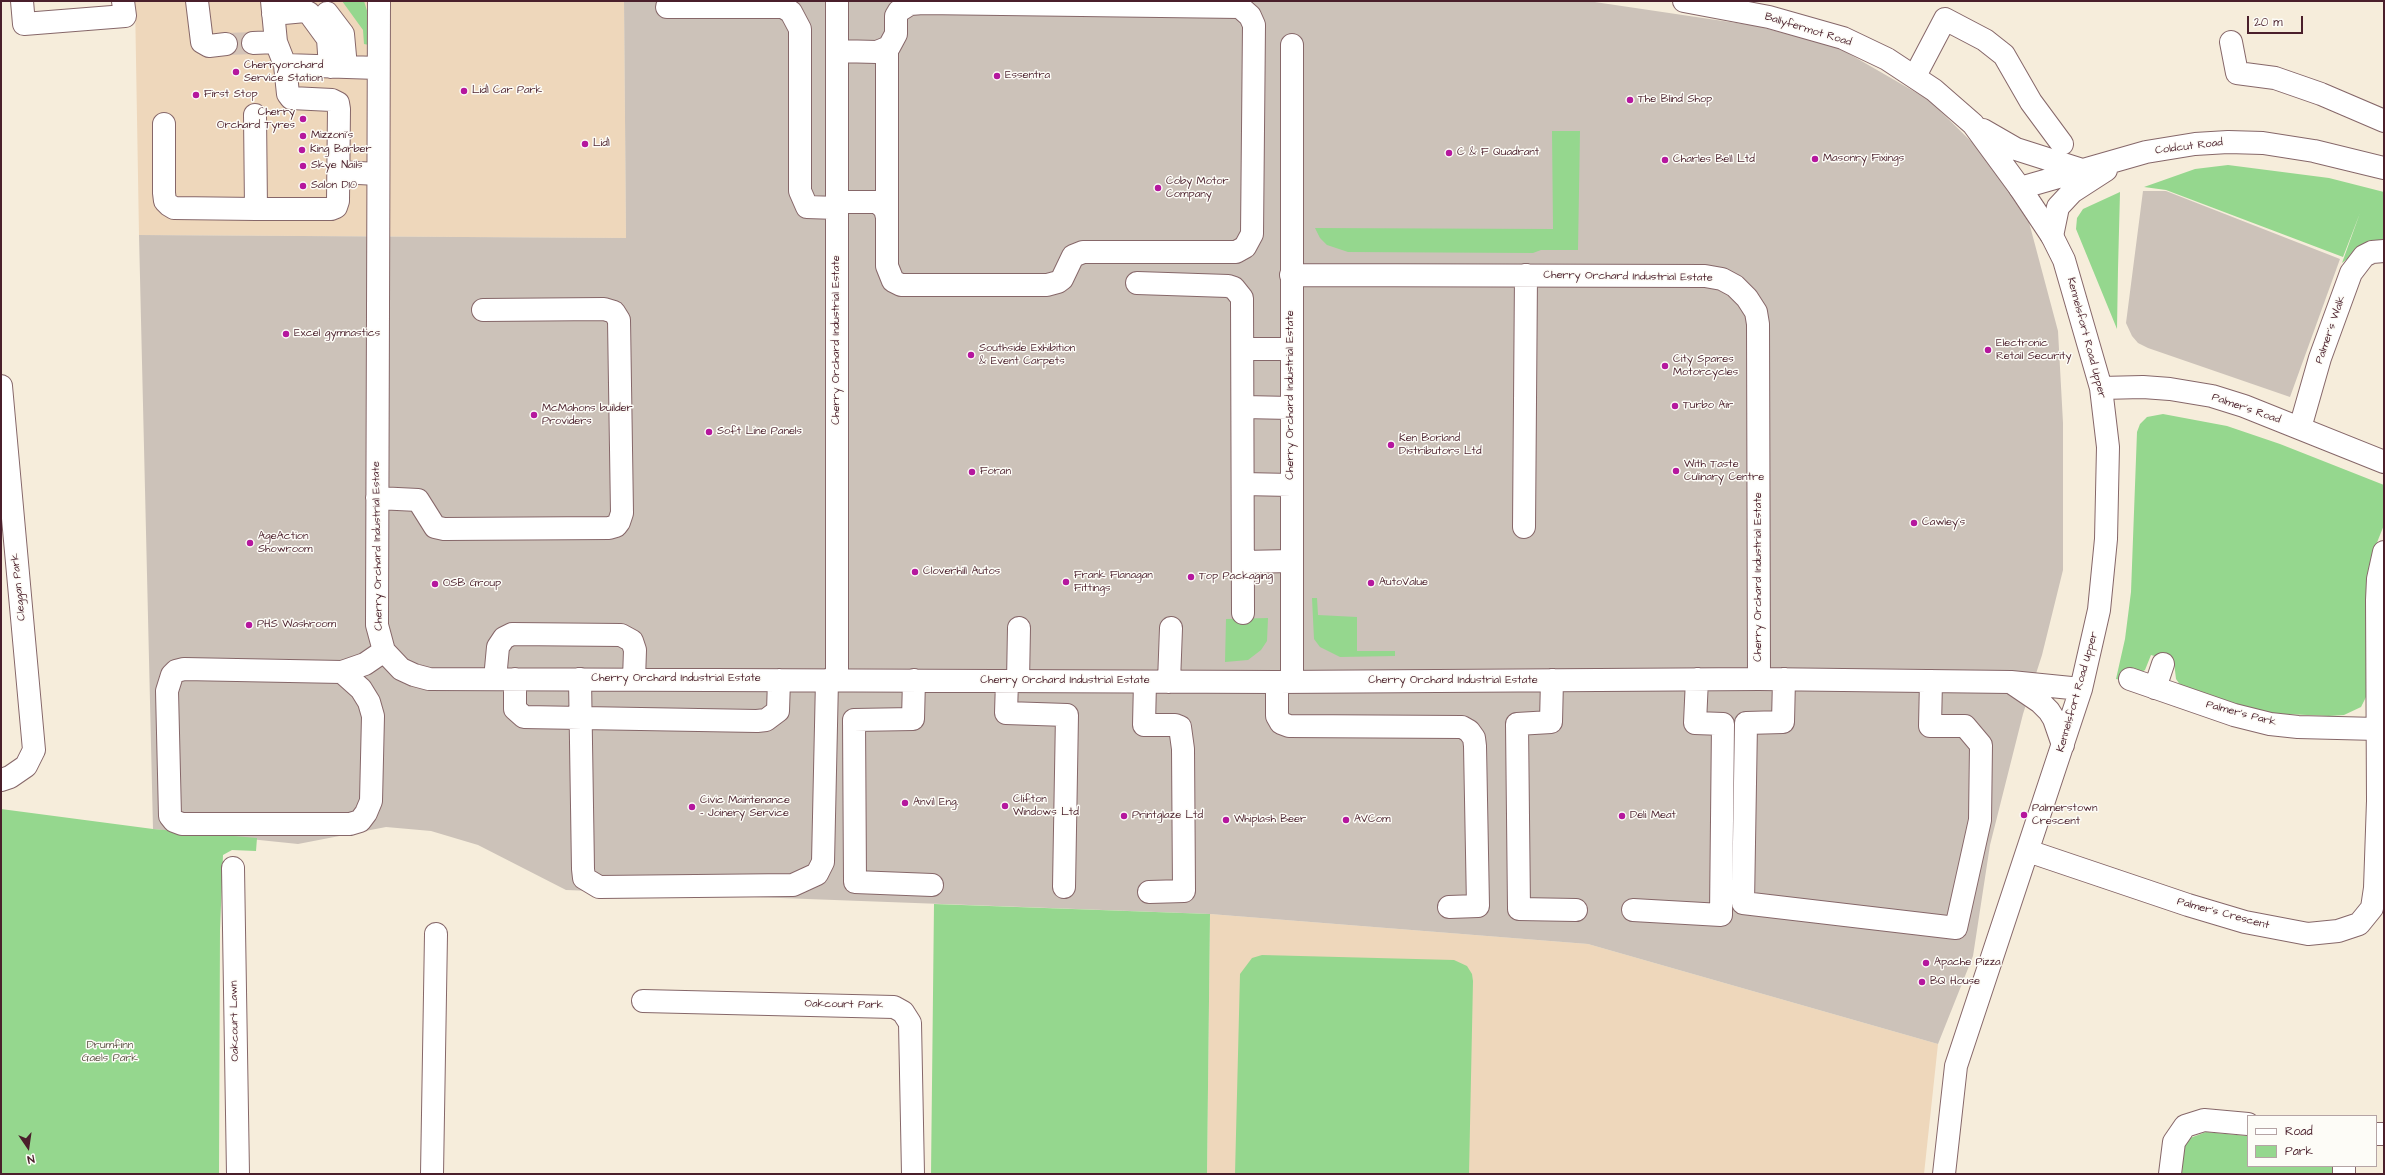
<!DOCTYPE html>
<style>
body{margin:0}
#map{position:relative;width:2385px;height:1175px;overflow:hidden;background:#f6eddb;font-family:"Architects Daughter",sans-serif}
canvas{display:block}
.frame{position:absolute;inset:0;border:2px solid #4a1f2b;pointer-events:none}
.legend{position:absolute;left:2247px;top:1115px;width:130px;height:52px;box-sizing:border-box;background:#fdfcf7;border:1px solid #b5a4a5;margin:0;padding:5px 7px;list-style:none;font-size:12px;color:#4a1f2b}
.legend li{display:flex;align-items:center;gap:8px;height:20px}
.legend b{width:20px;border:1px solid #b5a4a5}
.north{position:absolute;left:8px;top:1127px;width:40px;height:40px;-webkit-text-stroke:3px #fdfcf7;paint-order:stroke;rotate:167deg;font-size:11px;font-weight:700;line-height:16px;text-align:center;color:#4a1f2b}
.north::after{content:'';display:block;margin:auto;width:14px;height:18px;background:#4a1f2b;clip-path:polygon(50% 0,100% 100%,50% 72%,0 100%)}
.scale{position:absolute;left:2247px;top:16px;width:56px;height:18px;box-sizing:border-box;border:2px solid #4a1f2b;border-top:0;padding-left:5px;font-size:12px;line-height:14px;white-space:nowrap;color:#4a1f2b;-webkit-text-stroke:3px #fdfcf7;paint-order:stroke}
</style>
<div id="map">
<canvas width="2385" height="1175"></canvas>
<div class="frame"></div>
<ul class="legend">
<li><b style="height:5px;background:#fff"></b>Road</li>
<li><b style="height:11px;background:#95d78e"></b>Park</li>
</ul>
<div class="north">N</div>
<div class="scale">20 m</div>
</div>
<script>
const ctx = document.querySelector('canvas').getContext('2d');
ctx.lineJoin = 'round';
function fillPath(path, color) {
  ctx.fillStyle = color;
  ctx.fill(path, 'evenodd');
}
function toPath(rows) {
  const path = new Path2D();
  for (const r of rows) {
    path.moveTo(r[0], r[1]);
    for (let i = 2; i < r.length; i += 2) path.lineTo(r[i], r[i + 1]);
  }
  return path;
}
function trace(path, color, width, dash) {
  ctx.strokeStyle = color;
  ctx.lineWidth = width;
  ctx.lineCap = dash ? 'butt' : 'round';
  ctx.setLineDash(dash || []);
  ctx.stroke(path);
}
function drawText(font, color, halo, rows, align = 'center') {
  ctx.font = font + ' "Architects Daughter",sans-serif';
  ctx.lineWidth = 3;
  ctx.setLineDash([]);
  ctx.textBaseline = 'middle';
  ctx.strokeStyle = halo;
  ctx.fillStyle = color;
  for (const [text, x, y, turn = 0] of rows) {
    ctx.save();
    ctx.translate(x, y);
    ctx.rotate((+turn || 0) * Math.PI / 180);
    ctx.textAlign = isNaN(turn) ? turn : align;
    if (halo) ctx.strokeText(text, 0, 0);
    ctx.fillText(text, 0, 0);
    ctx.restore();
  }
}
fillPath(toPath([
 [135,1,624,1,626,238,139,235],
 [1210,914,1588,944,1938,1044,1924,1174,1207,1174]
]), '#eed7bb');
fillPath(toPath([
 [624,1,1588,1,1757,26,1839,48,1929,100,1994,164,2026,211,2058,331,2063,423,2063,570,2042,655,2023,714,1990,845,1973,956,1938,1044,1588,944,1210,914,566,890,478,845,431,831,386,827,298,844,153,829,139,235,626,238],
 [2143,191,2166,191,2340,259,2290,397,2148,348,2138,343,2132,336,2126,323]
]), '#ccc2b9');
fillPath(toPath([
 [342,1,364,1,368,14,369,45,364,44,363,30],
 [1552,131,1580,131,1578,250,1541,250,1533,253,1348,252,1327,245,1320,238,1315,228,1553,229],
 [2228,165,2329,178,2384,192,2384,241,2361,248,2342,263,2360,213,2343,257,2166,190,2144,187,2195,169],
 [2120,192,2118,269,2117,329,2076,229,2077,218,2083,209],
 [2163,414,2227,426,2280,444,2384,485,2384,525,2374,550,2368,693,2361,707,2344,715,2329,716,2263,713,2181,686,2176,679,2174,662,2151,655,2145,670,2125,681,2116,679,2125,639,2131,592,2137,432,2140,424,2147,417],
 [1312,598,1317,598,1318,615,1357,617,1357,651,1395,651,1395,656,1340,657,1320,647,1314,639],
 [1268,618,1267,641,1261,650,1248,660,1225,662,1226,619],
 [1,809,153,829,257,838,256,851,232,850,223,855,220,930,219,1174,1,1174],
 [934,904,1210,914,1207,1174,931,1174],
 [1262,955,1454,960,1467,966,1472,974,1473,981,1469,1174,1235,1174,1240,974,1252,958],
 [2206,1132,2248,1136,2248,1166,2333,1166,2334,1174,2182,1174,2184,1145,2190,1138]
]), '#95d78e');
trace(toPath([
 [226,44,253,43]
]), '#d4c4b8', 22, [22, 11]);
const minor = toPath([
 [22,1,24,24,125,16,123,1],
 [197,1,202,42,209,46,226,44],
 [272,1,276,42,285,65,378,68],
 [379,1,377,625,384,651,401,669,414,675,429,679,1277,682,1759,679,2011,682,2081,689],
 [837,1,837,680],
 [667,7,783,7,791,12,800,29,800,191,807,207,837,208],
 [327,13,343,34,346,67],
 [273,14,305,11,309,13,328,39,330,67],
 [2231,42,2237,73,2275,78,2321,94,2384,121],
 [253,43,276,42],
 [887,48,887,218],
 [837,51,877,52,889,47,896,34,896,16,899,11,910,4,923,3,1240,7,1250,16,1254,25,1252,234,1245,247,1236,252,1083,252,1073,256,1062,279,1058,282,1047,285,901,285,893,281,887,266,887,217,885,209,877,202,837,202],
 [1915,76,1945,19,1985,40,2004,55,2031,102,2062,144],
 [255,115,256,209,331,209,336,207,338,201,339,109,338,103,332,100,291,98,288,94,285,65],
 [164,124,164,193,165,201,169,205,174,208,256,209],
 [339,172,378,174],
 [1291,275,1705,276,1722,279,1735,286,1747,298,1756,312,1758,324,1759,679],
 [1137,283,1228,286,1234,288,1242,298,1243,613],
 [1244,349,1291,349],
 [1,386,34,750,26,766,10,777,1,780],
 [2101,388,2143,387,2170,389,2212,396,2244,406,2384,462],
 [1244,407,1291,408],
 [2300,428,2320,358,2351,273,2364,256,2372,252,2384,251],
 [1243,484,1291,485],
 [377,498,418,500,435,527,444,529,609,528,616,526,619,522,622,513,619,320,614,312,604,309,483,310],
 [1524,527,1526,275],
 [1243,562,1291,561],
 [342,672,361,689,369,702,373,716,371,801,366,813,360,821,350,824,182,824,174,821,170,816,167,691,172,675,176,671,184,669,342,672,365,664,384,651],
 [495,679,498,647,504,638,512,634,621,635,632,641,635,650,634,679],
 [515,679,515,709,524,717,757,721,766,720,778,711,779,680],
 [580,679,583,869,584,878,599,887,793,885,817,874,823,862,827,680],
 [1784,679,1783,722,1746,723,1743,903,1956,928,1980,820,1981,745,1965,726,1930,726,1931,681],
 [2130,679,2234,715,2270,724,2298,727,2377,729],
 [914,680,913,719,854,720,855,882,932,885],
 [1552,680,1551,722,1517,724,1519,909,1576,910],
 [1007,681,1006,713,1067,715,1064,887],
 [1018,681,1019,628],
 [1145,682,1144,725,1175,725,1180,727,1183,749,1184,891,1149,892],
 [1169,682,1171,628],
 [1277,682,1277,716,1281,723,1289,726,1462,727,1469,731,1474,738,1475,746,1478,906,1449,907],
 [1292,682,1292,45],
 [2012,683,2040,702,2049,711,2054,719,2063,745],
 [2155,688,2163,664],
 [2028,851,2188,905,2245,922,2308,934,2338,931,2359,924,2372,908,2375,888,2378,801,2377,600,2378,579,2384,552],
 [233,868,238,1174],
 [1633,910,1721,915,1723,724,1695,723,1697,679],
 [643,1001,894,1007,903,1012,910,1023,913,1174],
 [2376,1134,2384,1134],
 [432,1174,436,934],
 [1944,1174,1956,1066,2081,689,2099,610,2106,539,2108,447,2101,388,2064,260,2052,236,2020,188],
 [2170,1174,2174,1142,2185,1126,2204,1120,2248,1124],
 [2344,1174,2344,1166]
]);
const major = toPath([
 [1684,1,1769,17,1843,38,1887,59,1934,90,1973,124,2020,188,2146,152,2195,144,2228,142,2263,143,2314,151,2384,168],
 [1983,130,2016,149,2082,170],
 [2052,236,2058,207,2072,192,2106,170]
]);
trace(minor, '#866769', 24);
trace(major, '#866769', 24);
trace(minor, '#fff', 22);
trace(major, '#fff', 22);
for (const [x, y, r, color] of [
 [236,72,4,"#b5179e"],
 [997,76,4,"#b5179e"],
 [464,91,4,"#b5179e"],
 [196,95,4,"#b5179e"],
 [1630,100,4,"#b5179e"],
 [303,119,4,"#b5179e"],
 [303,136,4,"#b5179e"],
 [585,144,4,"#b5179e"],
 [302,150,4,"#b5179e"],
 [1449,153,4,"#b5179e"],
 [1815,159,4,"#b5179e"],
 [1665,160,4,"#b5179e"],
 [303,166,4,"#b5179e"],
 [303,186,4,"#b5179e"],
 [1158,188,4,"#b5179e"],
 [286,334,4,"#b5179e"],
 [1988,350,4,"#b5179e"],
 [971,355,4,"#b5179e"],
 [1665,366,4,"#b5179e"],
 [1675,406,4,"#b5179e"],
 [534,415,4,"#b5179e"],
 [709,432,4,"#b5179e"],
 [1391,445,4,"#b5179e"],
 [1676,471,4,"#b5179e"],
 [972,472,4,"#b5179e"],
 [1914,523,4,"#b5179e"],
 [250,543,4,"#b5179e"],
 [915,572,4,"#b5179e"],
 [1191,577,4,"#b5179e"],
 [1066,582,4,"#b5179e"],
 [1371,583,4,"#b5179e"],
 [435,584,4,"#b5179e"],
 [249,625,4,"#b5179e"],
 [905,803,4,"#b5179e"],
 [1005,806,4,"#b5179e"],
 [692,807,4,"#b5179e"],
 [2024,815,4,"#b5179e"],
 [1124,816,4,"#b5179e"],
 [1622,816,4,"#b5179e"],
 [1226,820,4,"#b5179e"],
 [1346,820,4,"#b5179e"],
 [1926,963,4,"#b5179e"],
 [1922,982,4,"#b5179e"]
]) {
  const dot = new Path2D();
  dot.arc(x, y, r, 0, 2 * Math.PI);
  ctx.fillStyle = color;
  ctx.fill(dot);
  trace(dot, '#fdfcf7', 1.5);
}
drawText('11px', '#4a1f2b', '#fdfcf7', [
 ["Ballyfermot Road",1808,30,17],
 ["Coldcut Road",2189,147,-7],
 ["Cherry Orchard Industrial Estate",1628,277,1],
 ["Palmer's Walk",2331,330,-71],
 ["Kennelsfort Road Upper",2086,338,75],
 ["Cherry Orchard Industrial Estate",837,340,-90],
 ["Cherry Orchard Industrial Estate",1291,395,-90],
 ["Palmer's Road",2246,409,19],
 ["Cherry Orchard Industrial Estate",378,546,-91],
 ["Cherry Orchard Industrial Estate",1759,577,-90],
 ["Cleggan Park",19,587,-96],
 ["Cherry Orchard Industrial Estate",676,679],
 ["Cherry Orchard Industrial Estate",1065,681],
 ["Cherry Orchard Industrial Estate",1453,681],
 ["Kennelsfort Road Upper",2078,692,-74],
 ["Palmer's Park",2241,714,15],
 ["Palmer's Crescent",2223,914,15],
 ["Oakcourt Park",844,1005,1],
 ["Oakcourt Lawn",235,1021,-91]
]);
drawText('11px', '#4a1f2b', '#fdfcf7', [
 ["Cherryorchard",244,66],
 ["Service Station",244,79],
 ["Essentra",1005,76],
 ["Lidl Car Park",472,91],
 ["First Stop",204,95],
 ["The Blind Shop",1638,100],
 ["Cherry",295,113,"right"],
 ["Orchard Tyres",295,126,"right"],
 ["Mizzoni's",311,136],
 ["Lidl",593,144],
 ["King Barber",310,150],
 ["C & F Quadrant",1457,153],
 ["Masonry Fixings",1823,159],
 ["Charles Bell Ltd",1673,160],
 ["Skye Nails",311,166],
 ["Coby Motor",1166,182],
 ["Company",1166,195],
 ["Salon D10",311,186],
 ["Excel gymnastics",294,334],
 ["Electronic",1996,344],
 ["Retail Security",1996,357],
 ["Southside Exhibition",979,349],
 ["& Event Carpets",979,362],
 ["City Spares",1673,360],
 ["Motorcycles",1673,373],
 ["Turbo Air",1683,406],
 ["McMahons builder",542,409],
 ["Providers",542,422],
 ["Soft Line Panels",717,432],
 ["Ken Borland",1399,439],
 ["Distributors Ltd",1399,452],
 ["With Taste",1684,465],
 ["Culinary Centre",1684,478],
 ["Foran",980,472],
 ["Cawley's",1922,523],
 ["AgeAction",258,537],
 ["Showroom",258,550],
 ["Cloverhill Autos",923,572],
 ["Frank Flanagan",1074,576],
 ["Fittings",1074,589],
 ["Top Packaging",1199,577],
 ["AutoValue",1379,583],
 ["OSB Group",443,584],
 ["PHS Washroom",257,625],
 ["Clifton",1013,800],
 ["Windows Ltd",1013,813],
 ["Civic Maintenance",700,801],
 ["- Joinery Service",700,814],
 ["Anvil Eng.",913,803],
 ["Palmerstown",2032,809],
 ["Crescent",2032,822],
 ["Printglaze Ltd",1132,816],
 ["Deli Meat",1630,816],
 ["Whiplash Beer",1234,820],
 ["AVCom",1354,820],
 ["Apache Pizza",1934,963],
 ["BQ House",1930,982]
], 'left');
drawText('11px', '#605649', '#fdfcf7', [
 ["Drumfinn",110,1046],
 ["Gaels Park",110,1059]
]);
</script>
